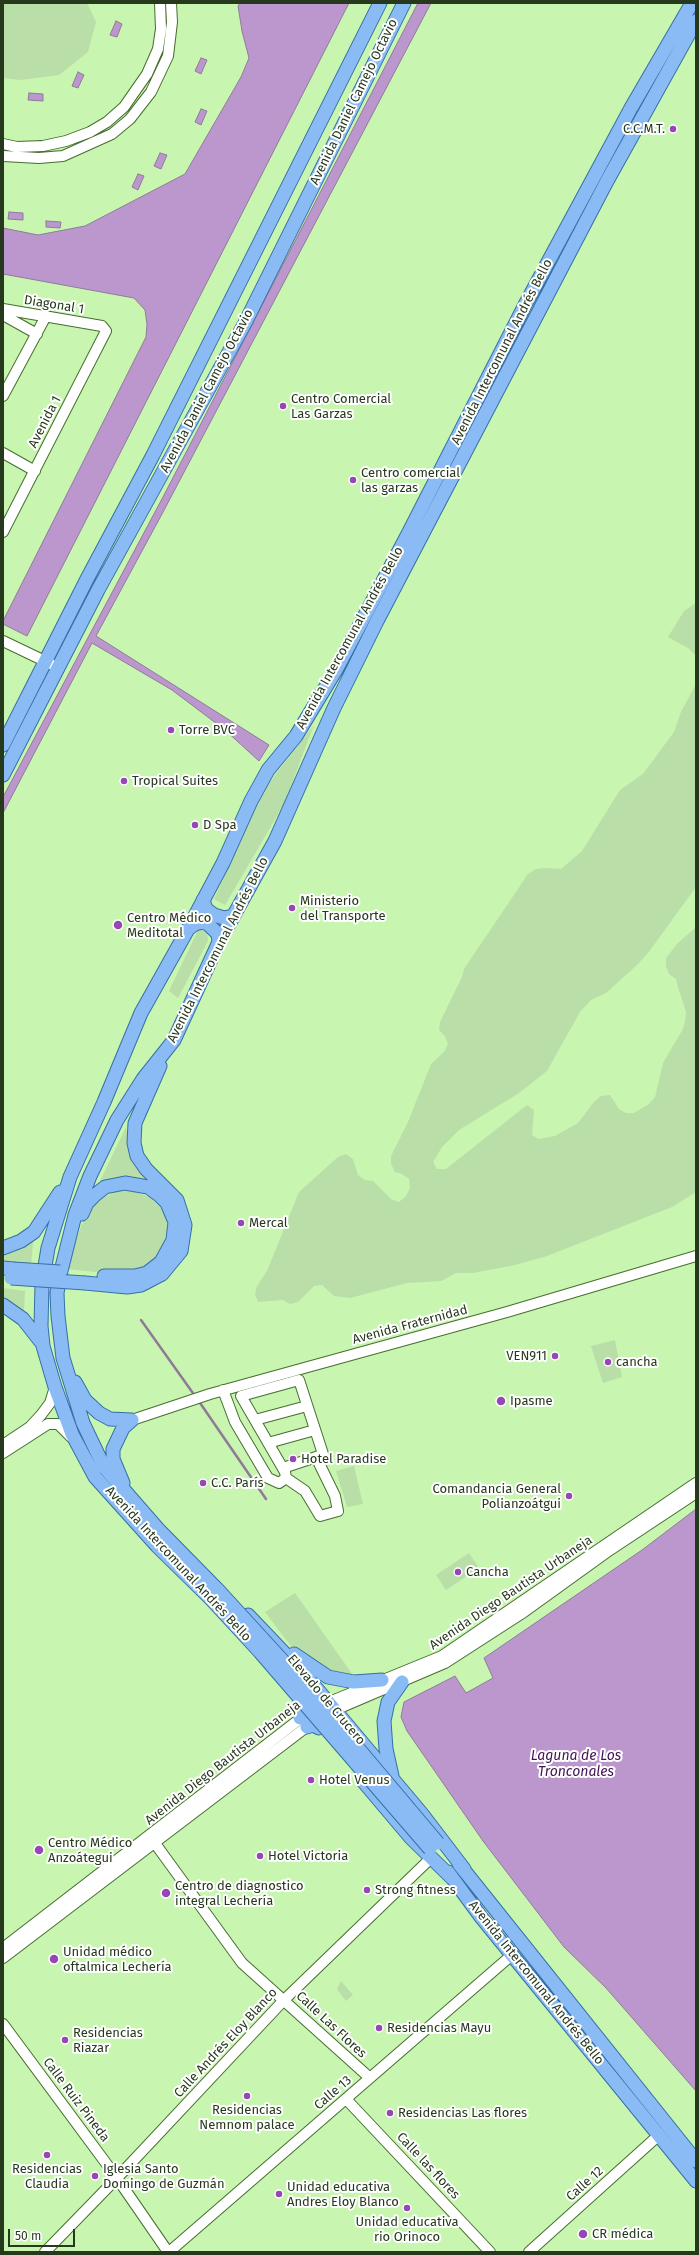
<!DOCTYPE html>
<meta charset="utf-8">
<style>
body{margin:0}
#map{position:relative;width:699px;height:2255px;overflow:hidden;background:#c8f5b0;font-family:"Fira Sans",sans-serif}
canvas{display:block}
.frame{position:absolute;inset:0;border:4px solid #27391d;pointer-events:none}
.scale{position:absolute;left:8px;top:2229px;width:67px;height:18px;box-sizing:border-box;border:2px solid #27391d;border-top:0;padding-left:5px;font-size:12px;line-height:14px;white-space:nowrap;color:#27391d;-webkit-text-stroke:3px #fff;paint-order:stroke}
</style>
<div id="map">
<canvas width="699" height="2255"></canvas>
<div class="frame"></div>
<div class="scale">50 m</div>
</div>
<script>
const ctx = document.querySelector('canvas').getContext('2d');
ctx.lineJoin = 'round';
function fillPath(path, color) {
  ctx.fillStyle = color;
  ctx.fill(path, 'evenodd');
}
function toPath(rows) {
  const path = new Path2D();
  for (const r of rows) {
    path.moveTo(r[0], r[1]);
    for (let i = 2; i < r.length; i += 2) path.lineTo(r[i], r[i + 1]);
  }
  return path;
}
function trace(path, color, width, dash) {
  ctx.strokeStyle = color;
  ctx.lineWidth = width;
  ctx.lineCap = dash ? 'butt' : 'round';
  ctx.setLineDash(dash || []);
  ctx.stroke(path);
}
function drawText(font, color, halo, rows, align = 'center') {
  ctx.font = font + ' "Fira Sans",sans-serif';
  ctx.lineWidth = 4;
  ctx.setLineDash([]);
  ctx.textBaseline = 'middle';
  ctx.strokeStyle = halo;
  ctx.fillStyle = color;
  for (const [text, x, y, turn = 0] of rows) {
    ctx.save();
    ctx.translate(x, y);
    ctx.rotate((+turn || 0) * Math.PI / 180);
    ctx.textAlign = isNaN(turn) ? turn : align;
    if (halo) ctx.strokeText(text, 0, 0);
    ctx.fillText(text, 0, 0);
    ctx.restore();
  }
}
fillPath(toPath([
 [3,3,87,3,96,22,88,52,59,75,21,80,3,78],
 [696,603,696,656,688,648,668,637,684,611],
 [696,684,696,887,648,953,637,965,606,993,591,1000,580,1012,547,1071,519,1093,459,1130,442,1147,433,1162,437,1169,446,1169,527,1105,534,1110,532,1135,539,1139,555,1136,578,1123,594,1102,601,1096,610,1095,619,1109,626,1113,634,1113,649,1104,655,1097,663,1063,683,1029,685,1021,686,1012,678,987,676,979,669,974,666,966,666,958,677,944,696,927,696,1192,672,1207,547,1256,515,1265,473,1273,456,1273,441,1281,407,1283,350,1298,334,1296,322,1285,314,1286,298,1302,290,1304,283,1300,258,1302,255,1294,257,1286,267,1271,299,1192,338,1157,346,1154,353,1159,358,1175,365,1180,373,1181,391,1199,399,1202,406,1196,410,1188,409,1179,402,1174,395,1172,391,1164,391,1156,408,1122,431,1064,444,1052,448,1044,445,1036,439,1030,440,1022,462,977,464,969,528,874,536,869,544,868,561,869,582,851,620,790,643,774,674,732,681,712],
 [314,725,284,804,225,905,214,899,265,788],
 [198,930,207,930,208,941,178,998,169,991],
 [126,1127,131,1159,147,1180,122,1177,100,1181],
 [121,1190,135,1192,150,1197,162,1209,171,1227,170,1241,153,1265,124,1275,67,1269,81,1226,91,1208,104,1197],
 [33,1242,31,1266,3,1263,3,1257],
 [3,1288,25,1291,24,1310,3,1304],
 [615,1340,622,1377,603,1383,591,1346],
 [354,1466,363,1504,347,1507,336,1471],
 [469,1553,479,1568,446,1590,436,1575],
 [295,1593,355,1678,329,1674,293,1649,265,1612],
 [341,1981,353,1995,346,2001,337,1989]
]), '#badea7');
const water = toPath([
 [240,3,349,3,27,636,3,624,3,621,146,337,147,324,145,310,134,298,3,274,3,228,38,235,85,226,185,174,241,77,249,58,242,31,238,6,240,3],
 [418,3,431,3,162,514,96,636,269,745,259,761,225,730,172,690,92,643,3,813,3,797,163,497,418,3],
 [116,21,122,24,117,37,110,35,116,21],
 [201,58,207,60,201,74,195,71,201,58],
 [78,72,84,75,78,88,72,86,78,72],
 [29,93,43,94,43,101,28,100,29,93],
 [201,109,207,111,201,125,195,122,201,109],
 [160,153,167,155,161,169,154,166,160,153],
 [138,174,144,176,138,190,132,187,138,174],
 [9,212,23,213,23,220,8,219,9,212],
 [46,221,61,222,60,228,46,227,46,221],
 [696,1509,696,2091,606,1988,564,1947,483,1841,407,1731,401,1717,404,1702,455,1676,466,1693,493,1678,484,1658,642,1550,696,1509]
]);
fillPath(water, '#bc97cd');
trace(water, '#8f7b98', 1);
trace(toPath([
 [141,1320,195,1396],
 [198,1400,266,1499]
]), '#8f7b98', 2.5);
const minor = toPath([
 [3,144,17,147,43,146,66,141,90,132,107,122,124,107,147,74,158,49,161,29,160,3],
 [3,156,39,158,63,156,112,134,130,119,151,92,168,56,172,22,171,3],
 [3,309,102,326,106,331,3,532],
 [3,315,37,334],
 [3,396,46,316],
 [3,453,35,471],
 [3,641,51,664],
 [223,1390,235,1422,268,1478,279,1483,286,1478,285,1472,241,1396,299,1380,323,1454,316,1457,335,1496,338,1511,320,1516,305,1491,286,1478],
 [132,1420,210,1394,507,1312,696,1256],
 [255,1420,307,1406],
 [268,1443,315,1430],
 [3,1445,30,1427,41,1415,50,1403,55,1387],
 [3,1453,48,1424,58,1424,71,1437],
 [283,1468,316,1457],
 [322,1705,442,1656,696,1483],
 [328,1713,445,1663,524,1612,610,1550,696,1493],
 [154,1842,242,1963,370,2078],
 [3,1948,305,1715],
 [3,1958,313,1722],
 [3,2024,117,2178,168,2252],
 [346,2099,490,2252],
 [45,2252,117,2178,284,2000,431,1858],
 [169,2252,513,1954],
 [529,2252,659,2135]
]);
const major = toPath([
 [3,745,87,579,153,455,380,3],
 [3,775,98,590,245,323,404,3],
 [203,900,206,909,214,915,224,918,233,916],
 [188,929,195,924,202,922,208,924,218,934,219,942],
 [82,1214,87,1203,95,1195,105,1187,125,1183,148,1187,159,1195,167,1203,175,1222,173,1240,161,1262,147,1273,135,1276,104,1276],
 [3,1248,21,1241,34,1232,60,1192],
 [3,1268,13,1269],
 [85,1283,127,1287,141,1285,162,1274,181,1251,185,1225,177,1200,146,1169,137,1156,134,1143,135,1123,160,1066],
 [3,1305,23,1319,41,1342],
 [75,1382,85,1400,99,1413,110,1419,132,1420],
 [123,1483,113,1459,113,1449,123,1428,132,1420],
 [218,1590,158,1529,104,1467,83,1423,63,1358,58,1316,57,1293,61,1271,75,1215,90,1176,117,1120,143,1079,174,1040,219,942,275,841,334,708,377,621,607,181,696,21],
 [211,1599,157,1546,95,1477,72,1434,55,1387,43,1346,41,1326,42,1284,48,1248,70,1177,104,1102,141,1013,188,929,223,863,251,801,268,770,296,736,336,670,409,532,526,303,631,108,692,3],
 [248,1615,307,1677,422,1814,464,1869],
 [294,1654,328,1677,354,1682,382,1680],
 [300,1718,304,1713,301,1706],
 [307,1727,313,1725,319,1728],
 [392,1776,386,1749,384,1721,388,1702,402,1682],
 [362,1780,411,1838,452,1878],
 [459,1864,696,2161],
 [448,1872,481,1917,696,2181]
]);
trace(minor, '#466e2f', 12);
trace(major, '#3570a5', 15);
trace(minor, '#fff', 10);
trace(major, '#8bbbf5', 13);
const majorBridge = toPath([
 [13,1269,60,1272],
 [11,1278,85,1283],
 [218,1590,304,1684,438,1843],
 [211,1599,260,1652,430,1849]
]);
trace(majorBridge, '#3570a5', 15, []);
trace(majorBridge, '#8bbbf5', 13);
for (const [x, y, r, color] of [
 [673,129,4,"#9646b5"],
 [283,406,4,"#9646b5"],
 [353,480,4,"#9646b5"],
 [171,730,4,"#9646b5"],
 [124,781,4,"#9646b5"],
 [195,825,4,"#9646b5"],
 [292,908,4,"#9646b5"],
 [118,925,5,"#9646b5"],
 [241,1223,4,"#9646b5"],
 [555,1356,4,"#9646b5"],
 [608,1362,4,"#9646b5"],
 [501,1401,5,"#9646b5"],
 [293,1459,4,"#9646b5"],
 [203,1483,4,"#9646b5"],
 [569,1496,4,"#9646b5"],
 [458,1572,4,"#9646b5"],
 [311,1780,4,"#9646b5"],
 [39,1850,5,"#9646b5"],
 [260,1856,4,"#9646b5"],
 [367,1890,4,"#9646b5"],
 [166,1893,5,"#9646b5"],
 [54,1959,5,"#9646b5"],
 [379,2028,4,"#9646b5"],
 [65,2040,4,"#9646b5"],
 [247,2096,4,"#9646b5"],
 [390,2113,4,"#9646b5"],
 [47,2155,4,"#9646b5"],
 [95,2176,4,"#9646b5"],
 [279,2194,4,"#9646b5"],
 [407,2208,4,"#9646b5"],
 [583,2234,5,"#9646b5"]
]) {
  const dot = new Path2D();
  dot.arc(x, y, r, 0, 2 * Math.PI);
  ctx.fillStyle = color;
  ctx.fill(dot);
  trace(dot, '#fff', 1.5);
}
drawText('13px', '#27391d', '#fff', [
 ["Avenida Daniel Camejo Octavio",354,102,-64],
 ["Diagonal 1",54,305,9],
 ["Avenida Intercomunal Andrés Bello",502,352,-63],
 ["Avenida Daniel Camejo Octavio",207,391,-62],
 ["Avenida 1",45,422,-63],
 ["Avenida Intercomunal Andrés Bello",350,638,-61],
 ["Avenida Intercomunal Andrés Bello",218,950,-63],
 ["Avenida Fraternidad",410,1325,-15],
 ["Avenida Intercomunal Andrés Bello",178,1564,47],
 ["Avenida Diego Bautista Urbaneja",511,1593,-34],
 ["Elevado de Crucero",326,1700,50],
 ["Avenida Diego Bautista Urbaneja",223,1763,-38],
 ["Avenida Intercomunal Andrés Bello",536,1983,51],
 ["Calle Las Flores",331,2025,43],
 ["Calle Andrés Eloy Blanco",226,2043,-47],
 ["Calle 13",333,2093,-41],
 ["Calle Ruiz Pineda",76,2100,53],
 ["Calle las flores",428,2166,47],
 ["Calle 12",585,2184,-42]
]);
drawText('13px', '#27391d', '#fff', [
 ["C.C.M.T.",665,129,"right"],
 ["Centro Comercial",291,399],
 ["Las Garzas",291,414],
 ["Centro comercial",361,473],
 ["las garzas",361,488],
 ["Torre BVC",179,730],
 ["Tropical Suites",132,781],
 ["D Spa",203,825],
 ["Ministerio",300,901],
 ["del Transporte",300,916],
 ["Centro Médico",127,918],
 ["Meditotal",127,933],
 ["Mercal",249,1223],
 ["VEN911",547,1356,"right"],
 ["cancha",616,1362],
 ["Ipasme",510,1401],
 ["Hotel Paradise",301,1459],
 ["C.C. París",211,1483],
 ["Comandancia General",561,1489,"right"],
 ["Polianzoátgui",561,1504,"right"],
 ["Cancha",466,1572],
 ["Hotel Venus",319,1780],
 ["Centro Médico",48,1843],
 ["Anzoátegui",48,1858],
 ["Hotel Victoria",268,1856],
 ["Centro de diagnostico",175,1886],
 ["integral Lechería",175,1901],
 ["Strong fitness",375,1890],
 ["Unidad médico",63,1952],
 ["oftalmica Lechería",63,1967],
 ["Residencias Mayu",387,2028],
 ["Residencias",73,2033],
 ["Riazar",73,2048],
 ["Residencias",247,2110,"center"],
 ["Nemnom palace",247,2125,"center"],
 ["Residencias Las flores",398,2113],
 ["Residencias",47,2169,"center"],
 ["Claudia",47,2184,"center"],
 ["Iglesia Santo",103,2169],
 ["Domingo de Guzmán",103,2184],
 ["Unidad educativa",287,2187],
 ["Andres Eloy Blanco",287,2202],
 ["Unidad educativa",407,2222,"center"],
 ["rio Orinoco",407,2237,"center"],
 ["CR médica",592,2234]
], 'left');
drawText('italic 14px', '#421354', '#fff', [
 ["Laguna de Los",576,1756],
 ["Tronconales",576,1772]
]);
</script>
